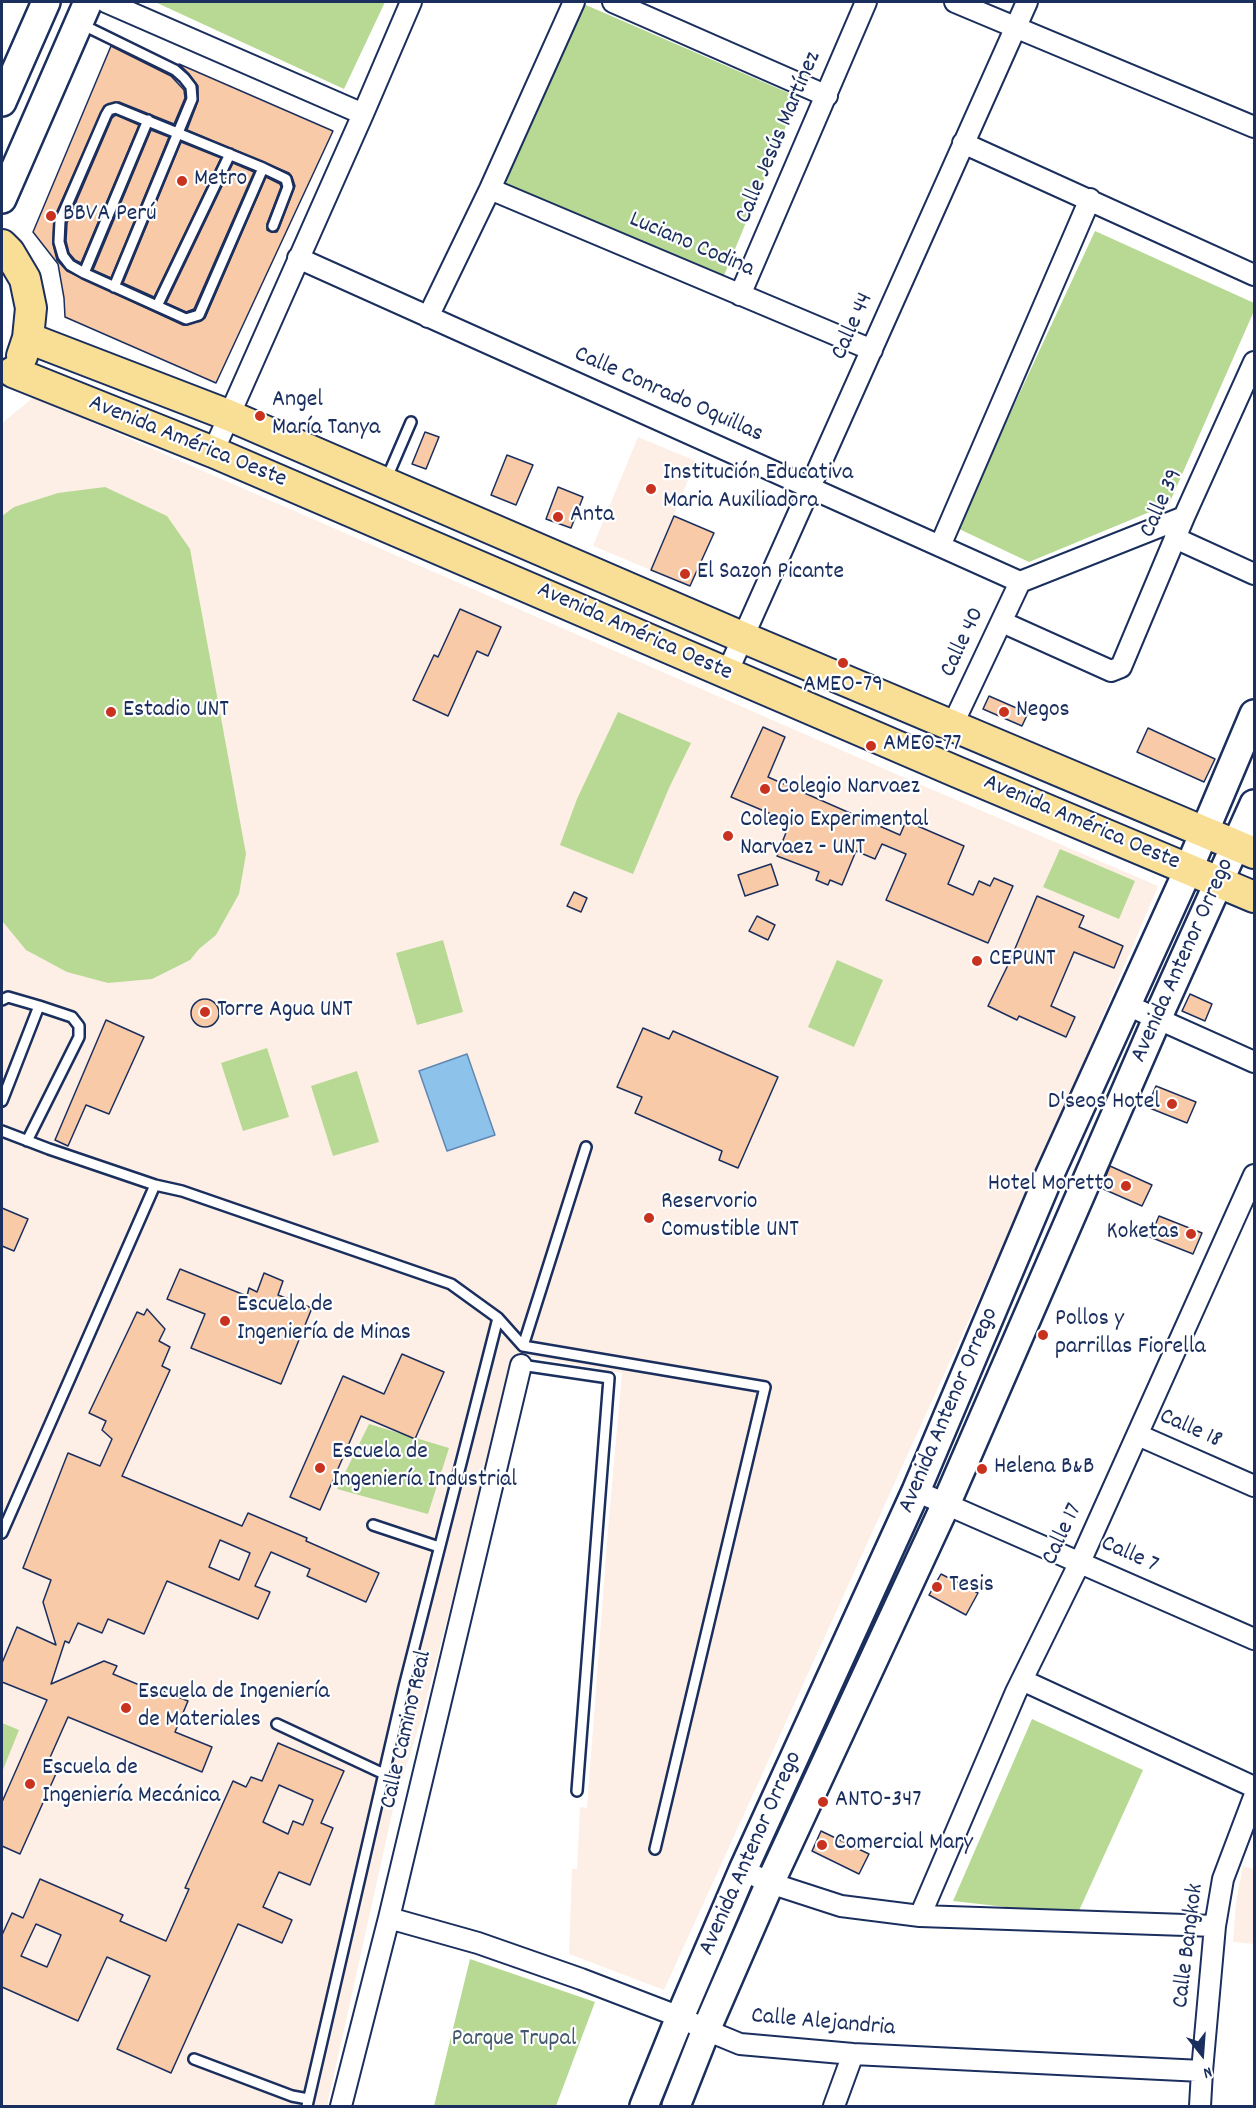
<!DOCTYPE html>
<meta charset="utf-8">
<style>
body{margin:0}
#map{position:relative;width:1256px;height:2108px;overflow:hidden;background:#fff;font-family:Dekko,sans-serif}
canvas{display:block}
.frame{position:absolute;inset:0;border:3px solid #1b2f5e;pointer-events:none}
.north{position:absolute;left:1172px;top:2024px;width:60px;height:60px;-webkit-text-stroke:4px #fff;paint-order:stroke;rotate:163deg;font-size:16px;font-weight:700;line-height:24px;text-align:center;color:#1b2f5e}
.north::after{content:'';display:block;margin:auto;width:21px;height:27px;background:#1b2f5e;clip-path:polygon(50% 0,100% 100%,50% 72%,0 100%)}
</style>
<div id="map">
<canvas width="1256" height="2108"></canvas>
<div class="frame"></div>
<div class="north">N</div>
</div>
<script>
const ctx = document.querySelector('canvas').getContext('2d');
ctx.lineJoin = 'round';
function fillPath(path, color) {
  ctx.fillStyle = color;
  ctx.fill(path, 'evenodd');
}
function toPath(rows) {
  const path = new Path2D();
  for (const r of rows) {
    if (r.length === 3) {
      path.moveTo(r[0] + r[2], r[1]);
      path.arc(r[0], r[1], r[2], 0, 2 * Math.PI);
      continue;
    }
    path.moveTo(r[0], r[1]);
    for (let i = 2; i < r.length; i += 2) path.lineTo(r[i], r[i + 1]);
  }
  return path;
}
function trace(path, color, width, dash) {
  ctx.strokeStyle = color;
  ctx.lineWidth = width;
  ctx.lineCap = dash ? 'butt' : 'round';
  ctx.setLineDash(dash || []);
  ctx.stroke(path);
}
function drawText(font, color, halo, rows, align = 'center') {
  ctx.font = font + ' Dekko,sans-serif';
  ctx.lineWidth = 4.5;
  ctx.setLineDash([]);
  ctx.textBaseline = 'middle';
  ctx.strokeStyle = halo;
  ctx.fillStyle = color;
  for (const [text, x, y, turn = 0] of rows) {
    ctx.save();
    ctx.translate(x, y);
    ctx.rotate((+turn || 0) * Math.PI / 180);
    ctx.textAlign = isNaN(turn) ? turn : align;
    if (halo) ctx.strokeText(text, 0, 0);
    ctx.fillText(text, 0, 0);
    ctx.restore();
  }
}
fillPath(toPath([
 [34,397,912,781,1158,886,1048,1146,664,1990,569,1954,572,1869,577,1869,580,1807,587,1808,608,1529,622,1373,516,1354,421,1720,394,1805,327,2106,2,2106,2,423],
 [638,437,696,461,651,570,593,546],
 [1243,1866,1254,1869,1254,1944,1233,1942,1236,1902]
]), '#fdefe5');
fillPath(toPath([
 [155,2,385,2,344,89],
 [579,2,798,97,723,278,495,182],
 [1095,231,1254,303,1254,311,1169,504,1029,562,957,528],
 [105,487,167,516,190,549,246,854,239,894,216,935,199,949,190,960,152,979,108,983,67,972,26,950,3,922,2,914,2,516,14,507,58,493],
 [618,712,691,743,669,788,633,874,560,845,577,799],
 [1060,849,1135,881,1119,919,1043,887],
 [443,940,463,1012,417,1025,396,953],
 [837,960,883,980,854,1047,808,1027],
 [267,1048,289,1117,243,1131,221,1063],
 [357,1071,379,1142,333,1156,311,1086],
 [369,1424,449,1448,428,1514,337,1489],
 [1032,1719,1143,1770,1077,1915,953,1901],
 [2,1723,19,1730,2,1772],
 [470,1959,595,2002,556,2106,434,2106]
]), '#b7d993');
const water = toPath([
 [467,1054,495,1135,447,1151,419,1071,467,1054]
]);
fillPath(water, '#8dc2ea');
trace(water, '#5f87b2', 1.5);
const building = toPath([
 [111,46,171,76,184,90,185,98,174,124,119,102,104,106,54,218,53,244,57,260,67,271,183,325,201,321,205,318,266,177,280,184,281,187,267,224,267,230,271,232,277,232,279,228,295,186,292,177,289,173,187,130,198,101,198,86,189,74,179,64,333,131,216,383,65,317,64,298,58,264,33,232,111,46],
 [116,115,139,125,81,263,75,260,69,253,66,241,67,223,112,118,116,115],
 [151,130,169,137,111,278,93,270,151,130],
 [181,142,221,158,154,297,123,283,181,142],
 [233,163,254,172,194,309,186,312,166,303,233,163],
 [425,432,439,437,426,469,412,464,425,432],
 [507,455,533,465,516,505,491,495,507,455],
 [558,487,583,497,571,528,546,519,558,487],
 [674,516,714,533,690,586,651,570,674,516],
 [460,609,501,627,488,656,477,651,448,716,413,700,434,655,438,657,460,609],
 [989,696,1028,713,1022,726,983,709,989,696],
 [763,727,785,737,768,777,900,835,906,821,964,846,948,884,973,895,979,881,990,886,994,878,1013,886,988,943,886,900,906,854,882,844,875,859,856,851,842,885,830,880,828,885,816,880,819,872,777,856,790,822,731,797,763,727],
 [1148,728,1215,759,1204,782,1137,752,1148,728],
 [771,864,778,885,745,896,738,875,771,864],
 [574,892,587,898,581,912,567,906,574,892],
 [1037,896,1084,916,1079,927,1123,946,1114,968,1074,952,1051,1006,1075,1017,1066,1037,1019,1016,1017,1020,988,1006,1009,963,1037,896],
 [757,916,775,925,768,940,749,931,757,916],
 [1190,994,1212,1004,1205,1021,1182,1011,1190,994],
 [205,1013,14],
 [106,1020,144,1037,109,1114,86,1105,68,1146,55,1140,106,1020],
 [643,1028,669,1039,673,1031,778,1077,738,1168,719,1160,722,1151,635,1113,642,1097,617,1087,643,1028],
 [1156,1086,1196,1102,1187,1123,1147,1107,1156,1086],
 [1110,1166,1152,1185,1142,1206,1101,1188,1110,1166],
 [2,1208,28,1219,14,1251,2,1246,2,1208],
 [1159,1216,1202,1233,1193,1254,1150,1237,1159,1216],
 [180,1269,247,1296,249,1288,257,1292,264,1273,283,1281,278,1295,312,1308,281,1384,191,1348,205,1314,167,1299,180,1269],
 [147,1309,165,1329,159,1341,170,1347,162,1366,170,1370,122,1476,242,1526,248,1513,307,1538,306,1541,379,1573,366,1602,307,1576,310,1569,271,1552,255,1586,270,1592,258,1619,167,1581,144,1634,108,1619,102,1633,78,1623,69,1643,65,1641,51,1684,104,1661,117,1666,113,1674,149,1689,151,1686,188,1701,175,1732,212,1747,202,1772,68,1717,48,1762,59,1767,20,1854,2,1846,2,1802,47,1700,2,1682,2,1663,17,1627,56,1645,43,1602,51,1580,23,1568,68,1453,100,1466,112,1439,102,1430,106,1421,89,1413,137,1312,144,1315,147,1309],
 [220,1540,250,1553,239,1580,209,1567,220,1540],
 [402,1354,444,1372,415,1439,361,1416,320,1510,290,1497,343,1376,384,1394,402,1354],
 [941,1574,978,1593,966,1615,929,1595,941,1574],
 [278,1743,344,1771,321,1823,333,1828,310,1885,279,1872,263,1907,292,1920,282,1943,238,1924,171,2073,117,2049,150,1976,107,1957,78,2021,2,1987,2,1935,12,1913,23,1918,40,1879,123,1915,120,1921,166,1941,189,1889,185,1888,233,1781,246,1787,251,1777,262,1781,278,1743],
 [279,1785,313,1800,303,1825,293,1821,288,1834,263,1822,279,1785],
 [36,1924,61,1935,47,1967,21,1956,36,1924],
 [821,1831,869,1854,859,1874,812,1851,821,1831]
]);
fillPath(building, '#f8caa7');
trace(building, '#1b2f5e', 1.5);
const lane = toPath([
 [81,24,175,70,184,78,191,87,192,99,114,287],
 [148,120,84,273,186,319,199,315,263,168],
 [84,273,70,265,63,256,59,242,60,221,106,115,109,110,116,108,263,168,286,179,288,187,273,226],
 [157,306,230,154],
 [386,480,411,422],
 [2,1000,8,997,39,1006,72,1017,79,1026,79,1037,27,1141],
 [2,1101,39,1006],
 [2,1131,49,1149,155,1185,182,1191,451,1284,498,1318,523,1346,765,1387,655,1849],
 [523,1346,586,1147],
 [521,1365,609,1378,577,1791],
 [373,1525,439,1547],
 [2,1533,155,1185],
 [277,1724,384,1774],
 [194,2059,292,2096,308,2099],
 [307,2106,404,1687,498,1318]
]);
const street = toPath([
 [106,2,363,114],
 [613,2,827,96],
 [955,2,1254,127],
 [963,143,1254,275],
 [490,189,872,350],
 [298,258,1020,582,1184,517],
 [740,295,866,2],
 [428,317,490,189,574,2],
 [213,452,363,114,411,2],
 [1175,538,1254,574],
 [940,546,1090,199],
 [1002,622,1111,671,1121,667,1184,517,1254,362],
 [727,673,1027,2],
 [952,726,1020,582],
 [1127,1005,1254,1062],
 [1138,1435,1254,1486],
 [916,1491,1254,1639],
 [1022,1680,1254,1787],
 [743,1870,770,1883,841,1906,920,1916,1215,1926],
 [920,1916,1016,1692,1080,1562,1254,1175],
 [389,1918,478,1943,581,1979,680,2017,706,2030,740,2044,853,2054,1202,2071],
 [341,2106,389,1918,521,1365],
 [834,2106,853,2054],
 [1200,2106,1202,2071,1215,1926,1223,1879,1254,1797]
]);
const secondary = toPath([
 [2,102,46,2],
 [2,199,88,2],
 [644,2106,680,2017,743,1870,916,1491,1050,1174,1189,868,1254,714],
 [676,2106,706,2030,770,1883,946,1504,1157,1019,1254,804]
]);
const primary = toPath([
 [2,245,9,252,25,279,31,308,28,338,22,356],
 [28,338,228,415,742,637,1254,853],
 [13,372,213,452,957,772,1254,897]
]);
trace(lane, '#1b2f5e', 14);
trace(street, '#1b2f5e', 24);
trace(secondary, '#1b2f5e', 32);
trace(primary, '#1b2f5e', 34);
trace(lane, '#fff', 9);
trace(street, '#fff', 20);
trace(secondary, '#fff', 27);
trace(primary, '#f9df96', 30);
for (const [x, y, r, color] of [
 [182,181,6,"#c8321e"],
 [51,216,6,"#c8321e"],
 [260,416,6,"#c8321e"],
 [651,489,6,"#c8321e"],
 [558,517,6,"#c8321e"],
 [685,574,6,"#c8321e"],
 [843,663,6,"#c8321e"],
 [111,712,6,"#c8321e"],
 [1004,712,6,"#c8321e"],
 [871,746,6,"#c8321e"],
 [765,789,6,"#c8321e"],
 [728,836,6,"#c8321e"],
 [977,961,6,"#c8321e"],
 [205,1012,6,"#c8321e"],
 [1172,1104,6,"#c8321e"],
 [1126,1186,6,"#c8321e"],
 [649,1218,6,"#c8321e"],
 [1191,1234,6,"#c8321e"],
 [225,1321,6,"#c8321e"],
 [1043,1335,6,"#c8321e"],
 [320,1468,6,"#c8321e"],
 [982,1469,6,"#c8321e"],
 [937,1587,6,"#c8321e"],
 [126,1708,6,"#c8321e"],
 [30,1784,6,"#c8321e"],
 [823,1802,6,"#c8321e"],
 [822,1845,6,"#c8321e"]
]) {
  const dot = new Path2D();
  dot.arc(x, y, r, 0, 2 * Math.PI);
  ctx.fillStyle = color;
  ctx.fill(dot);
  trace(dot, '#fff', 2);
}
drawText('24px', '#1b2f5e', '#fff', [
 ["Calle Jesús Martínez",780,138,-67],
 ["Luciano Codina",691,246,23],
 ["Calle 44",854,327,-66],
 ["Calle Conrado Oquillas",668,396,24],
 ["Avenida América Oeste",187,443,22],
 ["Calle 39",1163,504,-66],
 ["Avenida América Oeste",634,633,24],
 ["Calle 40",964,643,-65],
 ["Avenida América Oeste",1081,824,23],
 ["Avenida Antenor Orrego",1184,961,-66],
 ["Avenida Antenor Orrego",950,1411,-67],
 ["Calle 18",1190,1430,24],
 ["Calle 17",1064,1535,-65],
 ["Calle 7",1129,1556,24],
 ["Calle Camino Real",408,1730,-77],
 ["Avenida Antenor Orrego",752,1854,-66],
 ["Calle Bangkok",1190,1946,-83],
 ["Calle Alejandria",823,2024,5]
]);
drawText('24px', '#1b2f5e', '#fff', [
 ["Metro",194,181],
 ["BBVA Perú",63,216],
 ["Angel",272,402],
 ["María Tanya",272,430],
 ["Institución Educativa",663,475],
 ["Maria Auxiliadora",663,503],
 ["Anta",570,517],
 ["El Sazon Picante",697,574],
 ["AMEO-79",843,687,"center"],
 ["Estadio UNT",123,712],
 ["Negos",1016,712],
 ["AMEO-77",883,746],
 ["Colegio Narvaez",777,789],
 ["Colegio Experimental",740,822],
 ["Narvaez - UNT",740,850],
 ["CEPUNT",989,961],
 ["Torre Agua UNT",217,1012],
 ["D'seos Hotel",1160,1104,"right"],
 ["Hotel Moretto",1114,1186,"right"],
 ["Reservorio",661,1204],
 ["Comustible UNT",661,1232],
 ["Koketas",1179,1234,"right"],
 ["Escuela de",237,1307],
 ["Ingeniería de Minas",237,1335],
 ["Pollos y",1055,1321],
 ["parrillas Fiorella",1055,1349],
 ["Escuela de",332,1454],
 ["Ingeniería Industrial",332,1482],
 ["Helena B&B",994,1469],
 ["Tesis",949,1587],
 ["Escuela de Ingeniería",138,1694],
 ["de Materiales",138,1722],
 ["Escuela de",42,1770],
 ["Ingeniería Mecánica",42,1798],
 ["ANTO-347",835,1802],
 ["Comercial Mary",834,1845]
], 'left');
drawText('24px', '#425a6b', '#fff', [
 ["Parque Trupal",514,2041]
]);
</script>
